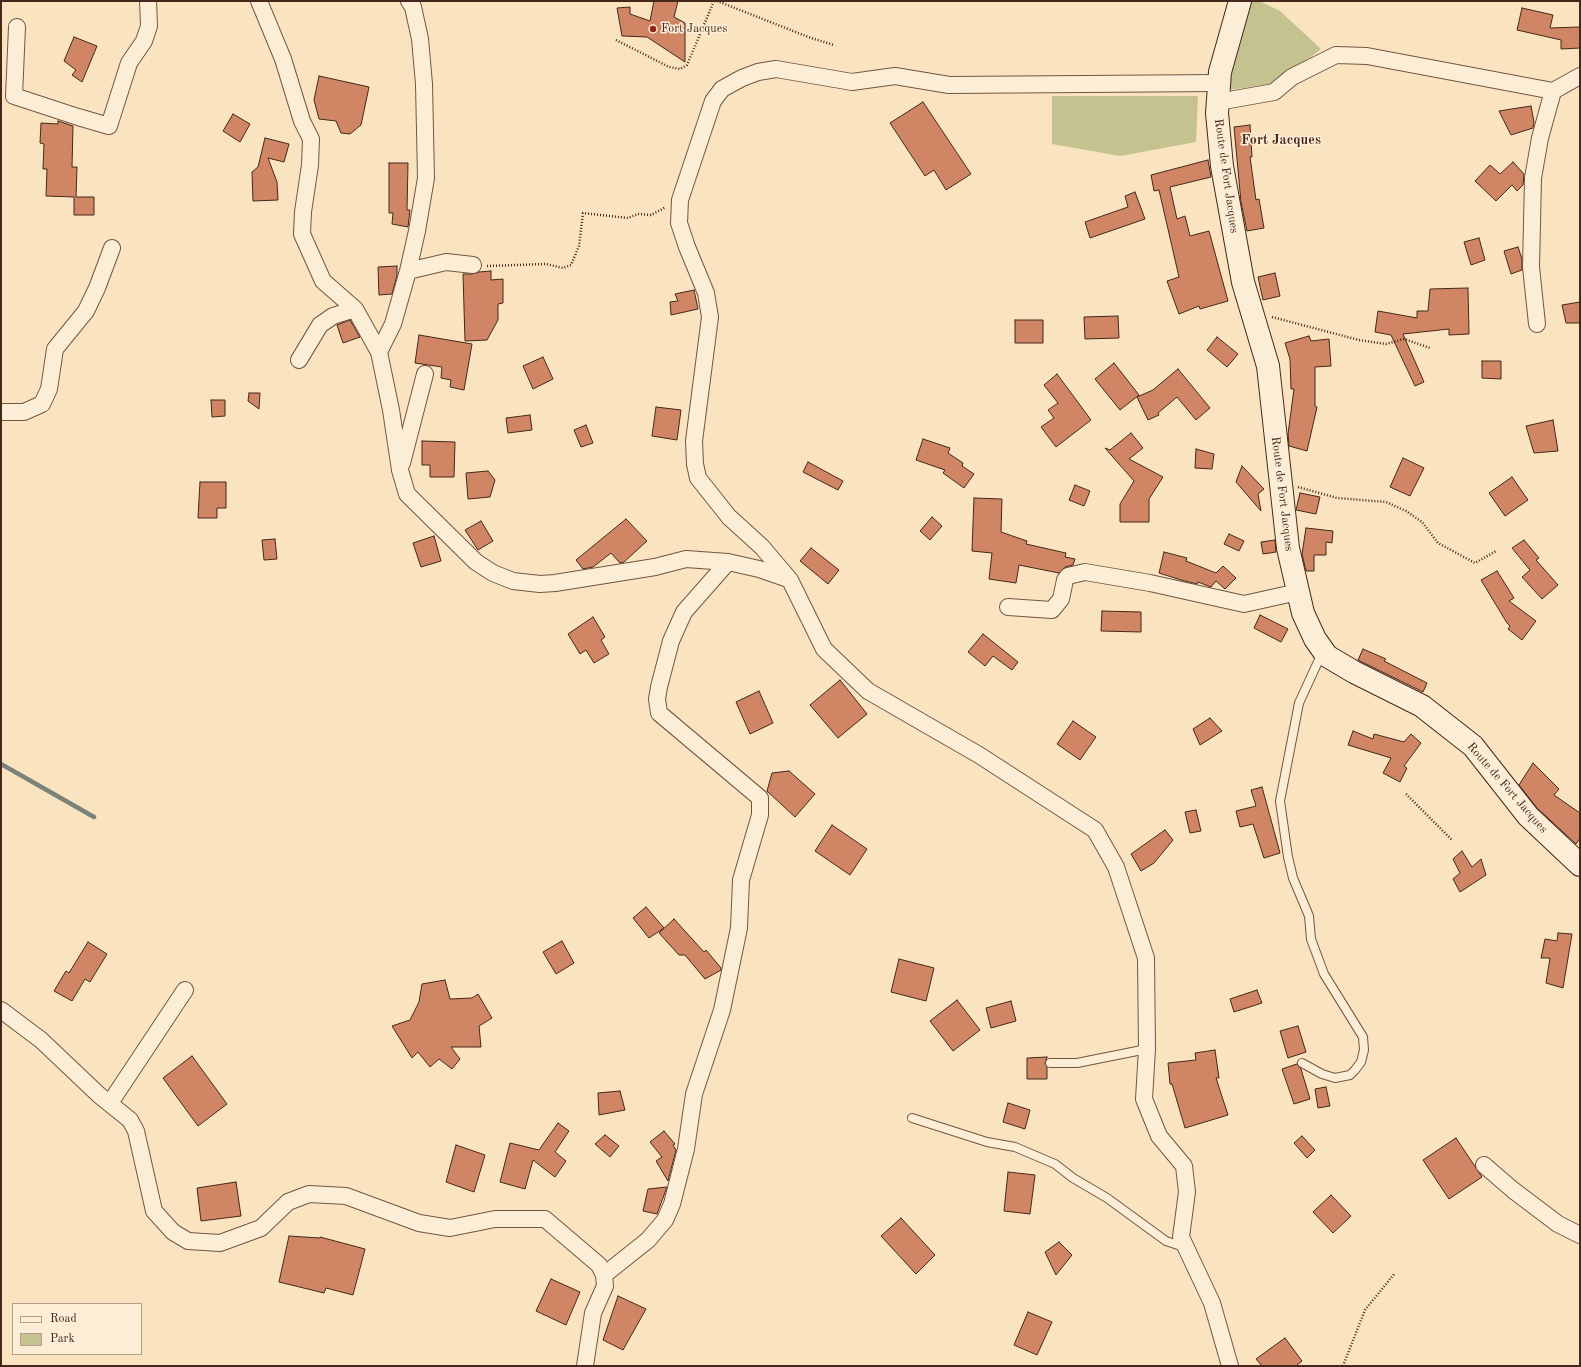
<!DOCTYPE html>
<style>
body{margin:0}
#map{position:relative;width:1581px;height:1367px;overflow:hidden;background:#fae4c0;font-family:"Old Standard TT",serif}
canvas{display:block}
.frame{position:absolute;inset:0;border:2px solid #45271b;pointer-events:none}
.legend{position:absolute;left:12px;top:1303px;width:130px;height:52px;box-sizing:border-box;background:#fcedd6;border:1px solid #b39e8b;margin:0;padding:5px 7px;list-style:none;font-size:12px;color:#45271b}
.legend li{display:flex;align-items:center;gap:8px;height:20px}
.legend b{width:20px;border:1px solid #b39e8b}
</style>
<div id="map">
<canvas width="1581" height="1367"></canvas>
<div class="frame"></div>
<ul class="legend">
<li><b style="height:5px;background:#fcedd6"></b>Road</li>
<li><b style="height:11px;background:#c4c28e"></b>Park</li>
</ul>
</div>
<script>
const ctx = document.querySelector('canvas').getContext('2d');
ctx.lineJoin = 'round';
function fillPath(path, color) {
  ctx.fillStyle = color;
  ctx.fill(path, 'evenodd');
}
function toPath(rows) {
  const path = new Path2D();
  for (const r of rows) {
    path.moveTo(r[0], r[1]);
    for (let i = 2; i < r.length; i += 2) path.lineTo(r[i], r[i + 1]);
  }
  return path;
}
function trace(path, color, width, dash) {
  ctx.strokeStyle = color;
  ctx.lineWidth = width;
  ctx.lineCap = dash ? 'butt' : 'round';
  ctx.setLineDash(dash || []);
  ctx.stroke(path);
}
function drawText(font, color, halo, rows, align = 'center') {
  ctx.font = font + ' "Old Standard TT",serif';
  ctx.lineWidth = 3;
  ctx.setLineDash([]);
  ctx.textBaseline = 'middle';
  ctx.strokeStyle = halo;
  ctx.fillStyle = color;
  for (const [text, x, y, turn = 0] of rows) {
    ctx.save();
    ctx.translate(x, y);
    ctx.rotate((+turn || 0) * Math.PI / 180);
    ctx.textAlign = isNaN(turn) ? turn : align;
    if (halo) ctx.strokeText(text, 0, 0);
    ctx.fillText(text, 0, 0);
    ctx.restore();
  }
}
fillPath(toPath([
 [1251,1,1259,1,1280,11,1321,49,1277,83,1229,90,1235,56],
 [1052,96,1198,96,1196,142,1120,156,1052,144]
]), '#c4c28e');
trace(toPath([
 [1,764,94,817]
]), '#7b8279', 4.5);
const building = toPath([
 [654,1,678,1,674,17,685,23,685,62,647,37,622,36,617,8,630,7,630,14,650,21,654,1],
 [1522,8,1553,15,1550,28,1580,27,1580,48,1561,49,1561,40,1517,30,1522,8],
 [74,37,97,46,82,82,72,75,76,70,64,61,74,37],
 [319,76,369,87,361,125,350,134,341,133,336,121,319,119,314,100,319,76],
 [923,102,971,174,946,190,934,170,925,176,890,123,923,102],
 [1531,106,1534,122,1533,128,1511,135,1499,111,1531,106],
 [233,114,250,124,240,142,223,131,233,114],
 [58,121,73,126,72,167,77,167,76,197,94,197,94,215,74,215,74,197,46,196,47,169,43,169,44,144,40,143,41,123,58,124,58,121],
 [1250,125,1252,157,1250,157,1256,200,1259,199,1264,228,1247,231,1241,202,1234,127,1250,125],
 [265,138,289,144,284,162,268,158,277,182,278,200,253,201,252,172,258,167,265,138],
 [1208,160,1211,177,1170,187,1177,219,1185,216,1190,236,1209,231,1228,301,1200,309,1199,306,1179,314,1167,281,1179,277,1159,190,1154,191,1151,175,1208,160],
 [1513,162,1524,174,1523,185,1517,191,1512,185,1496,201,1475,181,1490,165,1500,174,1513,162],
 [389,163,408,163,407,210,410,210,408,227,392,224,393,213,389,213,389,163],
 [1135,192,1145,219,1090,238,1085,222,1128,207,1125,196,1135,192],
 [1479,238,1485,260,1471,265,1464,242,1479,238],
 [1518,247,1522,259,1522,270,1511,274,1504,251,1518,247],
 [397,266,397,275,392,294,379,295,378,267,397,266],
 [491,271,491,280,503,279,503,303,498,304,498,320,487,340,465,341,463,274,472,274,479,272,491,271],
 [1275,273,1280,296,1263,300,1258,277,1275,273],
 [1468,288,1469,334,1449,335,1449,329,1403,334,1424,382,1415,386,1391,335,1375,332,1378,311,1417,318,1417,311,1428,311,1430,289,1468,288],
 [694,290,698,309,671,315,670,302,678,301,675,294,694,290],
 [1580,302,1580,323,1566,323,1562,305,1580,302],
 [1118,316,1119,338,1085,339,1084,317,1118,316],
 [350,320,360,337,343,343,337,325,350,320],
 [1015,320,1043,320,1043,343,1015,343,1015,320],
 [419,335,472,344,464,390,450,387,451,380,441,378,442,367,415,363,419,335],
 [1309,336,1311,341,1329,339,1331,366,1315,367,1315,406,1317,407,1307,451,1289,446,1288,434,1294,389,1291,389,1290,359,1285,343,1309,336],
 [1217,337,1238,354,1227,367,1207,350,1217,337],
 [543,357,553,379,533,389,523,366,543,357],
 [1482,361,1501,361,1501,379,1482,378,1482,361],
 [1114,363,1139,395,1120,410,1095,379,1114,363],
 [1178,369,1210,408,1196,420,1177,397,1158,413,1159,415,1148,420,1137,397,1153,390,1178,369],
 [1057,374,1091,420,1056,447,1041,427,1054,418,1048,410,1058,403,1044,385,1057,374],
 [249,393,260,393,259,409,248,401,249,393],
 [211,400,225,400,225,416,212,417,211,400],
 [656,407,681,410,677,440,652,436,656,407],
 [530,415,532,430,508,433,506,418,530,415],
 [1553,420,1558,451,1534,453,1526,426,1553,420],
 [586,425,593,443,581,447,574,430,586,425],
 [1131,433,1143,448,1129,459,1163,477,1149,499,1149,522,1120,522,1120,504,1134,481,1105,448,1110,450,1131,433],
 [923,439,950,448,948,453,963,463,962,466,974,474,964,488,943,473,945,470,916,460,923,439],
 [422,441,455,442,454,477,430,477,430,465,422,465,422,441],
 [1196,449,1214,454,1212,469,1195,468,1196,449],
 [1403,458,1424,468,1410,496,1390,487,1403,458],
 [808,462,843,481,838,490,803,472,808,462],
 [1242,466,1264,489,1258,494,1261,511,1236,482,1242,466],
 [488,471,495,480,490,497,468,499,466,473,488,471],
 [1512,477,1528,500,1505,516,1489,493,1512,477],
 [200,482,226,482,226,508,217,508,217,518,198,518,200,482],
 [1075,485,1090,491,1084,506,1069,500,1075,485],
 [1300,493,1320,497,1316,514,1296,510,1300,493],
 [974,498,1002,499,1001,532,1027,541,1026,544,1066,553,1065,557,1075,559,1073,565,1065,567,1059,573,1019,565,1016,583,989,579,992,553,972,551,974,498],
 [932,517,942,526,930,540,920,531,932,517],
 [626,519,647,541,624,562,620,563,611,553,593,567,583,569,576,560,626,519],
 [481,521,493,541,478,550,465,530,481,521],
 [1306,528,1333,531,1332,543,1326,542,1326,555,1314,555,1314,571,1306,571,1302,554,1306,528],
 [1229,534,1244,541,1239,551,1224,544,1229,534],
 [434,536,441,561,421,567,413,543,434,536],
 [275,539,277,559,264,560,262,540,275,539],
 [1275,540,1276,552,1263,554,1261,542,1275,540],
 [1524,540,1539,558,1536,560,1558,585,1542,599,1522,577,1530,570,1512,548,1524,540],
 [811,548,839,570,828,584,800,561,811,548],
 [1164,552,1187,558,1186,561,1216,573,1223,566,1236,578,1225,589,1216,581,1211,587,1198,582,1197,584,1181,580,1159,573,1164,552],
 [1497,571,1514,598,1509,601,1536,621,1522,640,1508,629,1510,626,1507,623,1481,580,1497,571],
 [1102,611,1141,612,1141,632,1101,631,1102,611],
 [1260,615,1288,629,1281,642,1254,628,1260,615],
 [593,617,605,637,601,640,609,654,594,663,586,650,580,654,568,634,593,617],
 [983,634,1018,662,1012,670,993,656,985,666,968,652,983,634],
 [1363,649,1386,659,1384,661,1427,683,1423,692,1358,660,1363,649],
 [840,680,867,714,838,738,810,705,840,680],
 [759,691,773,723,750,734,736,702,759,691],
 [1210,718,1222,731,1200,745,1193,729,1210,718],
 [1073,721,1096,737,1080,760,1057,744,1073,721],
 [1353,731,1373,739,1374,734,1404,742,1411,734,1421,743,1404,766,1407,768,1400,782,1383,773,1391,758,1348,745,1353,731],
 [1533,763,1559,789,1554,795,1580,813,1580,838,1576,844,1537,808,1519,785,1533,763],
 [789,771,815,794,795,817,767,791,772,773,789,771],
 [1262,787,1280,853,1264,858,1253,824,1240,827,1236,811,1256,806,1251,790,1262,787],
 [1196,810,1201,831,1190,833,1185,812,1196,810],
 [832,825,867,849,850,875,815,851,832,825],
 [1165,830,1173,840,1154,863,1141,871,1131,854,1165,830],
 [1462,851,1472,867,1481,859,1486,875,1460,892,1453,879,1460,873,1453,859,1462,851],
 [646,907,664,928,649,938,633,918,646,907],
 [674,919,704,952,706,950,721,968,721,970,705,979,685,955,679,955,659,933,674,919],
 [1558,933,1572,934,1563,988,1546,983,1550,958,1541,958,1545,939,1557,941,1558,933],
 [562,941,574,963,556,974,543,952,562,941],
 [88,942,107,954,90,982,85,979,72,1001,54,991,66,971,69,973,88,942],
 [899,959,934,968,926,1001,891,992,899,959],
 [445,980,450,999,472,998,478,994,492,1018,479,1026,481,1047,451,1047,460,1059,452,1069,439,1059,430,1067,418,1052,412,1058,392,1026,410,1020,419,1002,422,984,445,980],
 [1257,990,1262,1003,1234,1012,1230,999,1257,990],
 [957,1000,980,1030,953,1051,930,1021,957,1000],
 [1011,1001,1016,1021,991,1028,986,1008,1011,1001],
 [1298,1026,1306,1052,1288,1058,1280,1031,1298,1026],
 [1215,1050,1219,1078,1216,1078,1228,1115,1185,1128,1172,1084,1170,1084,1168,1063,1196,1060,1195,1053,1215,1050],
 [192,1056,227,1104,198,1126,163,1078,192,1056],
 [1047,1057,1045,1063,1047,1067,1047,1079,1027,1079,1027,1058,1047,1057],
 [1297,1064,1301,1069,1310,1099,1294,1104,1282,1069,1297,1064],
 [1326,1087,1330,1106,1318,1108,1315,1089,1326,1087],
 [620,1091,625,1110,599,1115,598,1093,620,1091],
 [1008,1103,1030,1110,1025,1129,1003,1122,1008,1103],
 [558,1123,569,1131,555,1152,566,1161,555,1177,533,1160,525,1189,500,1182,510,1143,539,1150,558,1123],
 [664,1131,675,1144,673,1145,676,1150,668,1181,656,1161,662,1157,650,1142,664,1131],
 [605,1135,619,1146,610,1157,595,1144,605,1135],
 [1302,1136,1315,1150,1307,1158,1294,1143,1302,1136],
 [1456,1138,1482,1177,1449,1199,1423,1160,1456,1138],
 [456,1145,485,1155,474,1192,446,1182,456,1145],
 [1008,1172,1035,1175,1030,1214,1004,1211,1008,1172],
 [236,1182,241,1216,201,1221,197,1188,236,1182],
 [667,1187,657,1214,643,1211,648,1189,667,1187],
 [1331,1195,1351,1216,1333,1233,1313,1212,1331,1195],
 [901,1218,935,1255,916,1274,881,1236,901,1218],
 [289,1236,320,1238,320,1237,365,1249,353,1295,326,1288,324,1293,279,1282,289,1236],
 [1059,1242,1072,1255,1056,1275,1045,1252,1059,1242],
 [551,1279,580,1292,566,1325,536,1311,551,1279],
 [618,1296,646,1309,623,1350,603,1340,618,1296],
 [1028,1312,1052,1322,1037,1355,1014,1345,1028,1312],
 [1285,1338,1302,1361,1296,1366,1262,1366,1256,1359,1285,1338]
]);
fillPath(building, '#d08665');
trace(building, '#45271b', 1);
const lane = toPath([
 [1050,1063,1077,1063,1147,1049],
 [1302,1063,1322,1074,1335,1078,1350,1075,1355,1070,1361,1062,1364,1050,1363,1037,1324,974,1311,939,1309,916,1293,878,1288,857,1280,801,1299,703,1322,653],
 [912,1118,987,1142,1015,1147,1055,1164,1073,1178,1107,1198,1166,1241,1184,1247]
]);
const street = toPath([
 [259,1,283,59,302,121,311,139,310,165,303,212,302,234,323,281,355,309,379,352,391,410,400,470,407,494,476,562,493,573,513,581,540,584,555,583,655,567,686,559,728,562,759,569,788,579],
 [17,27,14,96,78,117,109,126,129,63,144,41,149,26,148,1],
 [1219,83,949,85,895,76,852,82,776,69,758,72,742,78,722,89,713,101,680,200,679,223,687,247,706,293,710,317,694,441,695,464,698,478,729,517,762,547,790,580,824,649,868,691,979,755,1095,830,1116,867,1146,958,1147,1049,1144,1099,1159,1136,1184,1166,1187,1192,1181,1237,1212,1303,1230,1366],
 [1218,102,1274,92,1292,77,1336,55,1367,56,1553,91,1580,76],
 [408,271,417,231,426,178,424,84,420,39,413,7,409,1],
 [1537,324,1531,267,1533,178,1540,138,1553,91],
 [379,352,393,324,408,271,446,262,473,265],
 [299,360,320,325,333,316,355,309],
 [1,412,24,412,42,404,49,389,55,349,86,311,97,288,112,248],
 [402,463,425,374],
 [1008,607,1052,610,1061,599,1065,580,1068,576,1085,572,1150,583,1244,604,1298,592],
 [1,1010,41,1040,99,1095,130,1120,136,1131,154,1211,173,1232,188,1241,220,1243,261,1228,288,1202,309,1194,346,1196,419,1223,450,1228,495,1219,545,1219,599,1265,604,1275,605,1286,593,1313,585,1366],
 [110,1103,185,990],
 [1484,1165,1513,1190,1558,1224,1580,1235],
 [604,1275,648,1240,665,1220,672,1204,686,1149,694,1094,722,1010,739,928,741,880,760,815,760,798,659,713,657,699,659,687,671,641,684,612,728,562]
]);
const secondary = toPath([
 [1240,1,1220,72,1217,113,1222,166,1243,282,1268,366,1288,548,1303,613,1315,639,1327,656,1354,672,1422,706,1473,746,1528,816,1580,865]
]);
trace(lane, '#725644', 10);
trace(street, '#725644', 18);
trace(secondary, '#45271b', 24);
trace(toPath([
 [717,1,811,38,834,45],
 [616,40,669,67,680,69,687,65,714,1],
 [487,266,546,264,563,268,571,265,579,246,583,213,628,218,638,214,651,215,666,207],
 [1272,317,1359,340,1386,344,1404,339,1430,348],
 [1298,487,1337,498,1386,502,1406,511,1422,522,1438,543,1475,563,1496,551],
 [1406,794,1452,840],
 [1343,1366,1365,1310,1395,1273]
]), '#45271b', 2.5, [1, 2]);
trace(lane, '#fcedd6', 8);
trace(street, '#fcedd6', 16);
trace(secondary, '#fcedd6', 22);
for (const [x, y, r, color] of [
 [653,29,4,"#8f2418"]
]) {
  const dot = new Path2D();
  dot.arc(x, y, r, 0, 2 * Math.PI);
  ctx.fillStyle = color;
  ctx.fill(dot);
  trace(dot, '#fcedd6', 1.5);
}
drawText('12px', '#45271b', '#fcedd6', [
 ["Fort Jacques",661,29]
], 'left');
drawText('12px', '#45271b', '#fcedd6', [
 ["Route de Fort Jacques",1226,176,82],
 ["Route de Fort Jacques",1282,494,83],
 ["Route de Fort Jacques",1507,788,49]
]);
drawText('bold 14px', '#45271b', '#fcedd6', [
 ["Fort Jacques",1281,140]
]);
</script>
